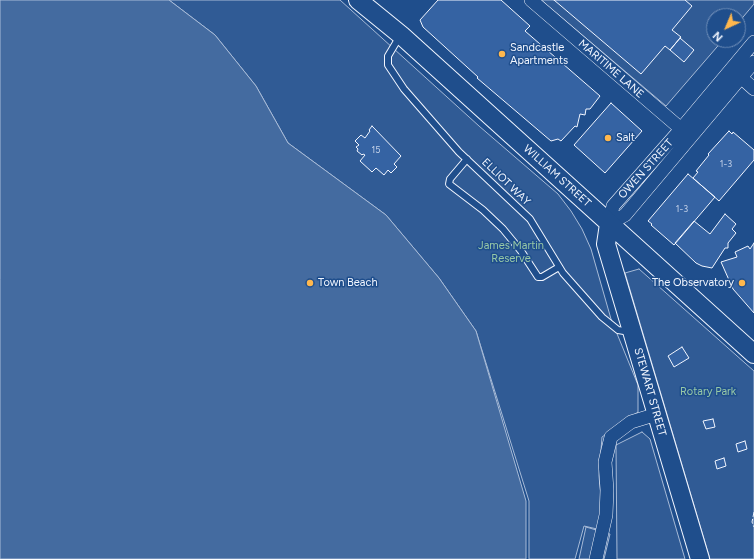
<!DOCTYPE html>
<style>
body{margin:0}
#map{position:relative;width:754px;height:559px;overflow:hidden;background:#1f4e8c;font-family:Figtree,sans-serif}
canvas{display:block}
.north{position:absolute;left:706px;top:8px;width:40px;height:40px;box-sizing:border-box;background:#1f4e8c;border:1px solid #7391ba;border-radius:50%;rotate:224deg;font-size:11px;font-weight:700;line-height:16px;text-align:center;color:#f2f6ff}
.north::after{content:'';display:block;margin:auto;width:14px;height:18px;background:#ffb74d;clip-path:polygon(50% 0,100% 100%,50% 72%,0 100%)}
</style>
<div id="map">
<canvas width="754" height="559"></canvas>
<div class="north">N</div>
</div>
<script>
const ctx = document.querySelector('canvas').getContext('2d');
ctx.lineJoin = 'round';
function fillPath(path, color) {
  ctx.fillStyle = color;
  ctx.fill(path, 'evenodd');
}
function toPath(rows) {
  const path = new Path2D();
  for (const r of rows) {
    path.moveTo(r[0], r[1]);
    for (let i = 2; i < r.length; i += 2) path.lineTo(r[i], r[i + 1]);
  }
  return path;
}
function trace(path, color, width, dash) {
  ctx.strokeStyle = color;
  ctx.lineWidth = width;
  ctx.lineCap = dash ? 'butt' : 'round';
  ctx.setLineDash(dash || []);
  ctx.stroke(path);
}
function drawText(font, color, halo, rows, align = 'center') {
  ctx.font = font + ' Figtree,sans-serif';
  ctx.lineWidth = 3;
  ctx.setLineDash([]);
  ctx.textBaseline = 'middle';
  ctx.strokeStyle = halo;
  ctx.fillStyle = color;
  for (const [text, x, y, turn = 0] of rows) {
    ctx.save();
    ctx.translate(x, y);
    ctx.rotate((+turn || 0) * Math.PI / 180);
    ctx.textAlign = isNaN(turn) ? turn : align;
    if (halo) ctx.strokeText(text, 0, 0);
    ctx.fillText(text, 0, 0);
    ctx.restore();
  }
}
const built = toPath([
 [169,0,340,0,479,126,558,194,571,211,582,229,591,249,611,319,638,385,638,412,602,437,599,476,602,508,597,529,584,526,575,559,529,559,529,501,476,331,439,278,386,215,288,143,256,86,215,35,169,0],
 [541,0,754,0,754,4,738,23,738,16,714,16,714,40,723,40,666,106,541,0],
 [639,269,754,371,754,559,710,559,625,273,639,269],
 [642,432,650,439,685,559,617,559,616,445,642,432],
 [586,527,610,534,604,559,579,559,586,527]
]);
fillPath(built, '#305b95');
trace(built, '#a8bbd7', 1);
const water = toPath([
 [0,0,169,0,215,35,256,86,288,143,386,215,439,278,476,331,526,501,526,559,0,559,0,0]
]);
fillPath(water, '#446ba0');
trace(water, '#a8bbd7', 1);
const building = toPath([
 [438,0,501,0,530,26,525,31,600,96,590,109,586,109,585,115,580,114,577,127,575,126,561,141,558,139,551,141,477,78,478,77,423,27,420,20,438,0],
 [554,0,685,0,692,6,672,30,681,37,670,50,665,46,641,74,554,0],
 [680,38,694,50,684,62,670,50,680,38],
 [611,103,642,131,605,173,574,145,611,103],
 [372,126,401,156,394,164,397,167,391,173,388,170,384,175,376,168,372,172,360,161,365,155,363,154,362,155,357,151,358,149,356,147,359,145,355,141,361,135,365,138,370,131,369,130,372,126],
 [729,131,732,134,733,132,754,150,754,160,719,201,693,178,698,172,696,171,709,155,708,154,729,131],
 [688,174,715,197,674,245,651,225,652,224,648,221,688,174],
 [725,214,736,224,732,229,736,233,728,243,728,248,725,248,712,268,702,266,696,263,675,243,694,221,710,234,725,214],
 [754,243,754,313,733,289,721,262,737,257,735,252,748,246,750,249,754,243],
 [682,347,689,358,674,367,668,356,682,347],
 [713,419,715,427,706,429,703,421,713,419],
 [745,441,747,449,738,452,736,444,745,441],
 [724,458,726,466,717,469,715,461,724,458]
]);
fillPath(building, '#3563a3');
trace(building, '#f2f6ff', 1);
const lane = toPath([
 [400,36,388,56,388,65,404,89,459,152,530,219,563,273,602,317,618,330,630,332],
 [467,159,450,179,449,184,483,210,503,229,521,251,538,277,542,277,559,267]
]);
const street = toPath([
 [531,0,687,134],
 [736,73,754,89],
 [609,224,613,206,681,129,754,42],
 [609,224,625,215,754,62],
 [596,559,606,515,607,490,605,462,611,437,631,422,657,414]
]);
const secondary = toPath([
 [358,0,401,35,754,354],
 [609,224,606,244,700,559]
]);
trace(lane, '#f2f6ff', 8);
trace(street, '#f2f6ff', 14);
trace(secondary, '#f2f6ff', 20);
trace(lane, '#1f4e8c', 6);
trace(street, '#1f4e8c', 13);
trace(secondary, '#1f4e8c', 18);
trace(toPath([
 [754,512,752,522,754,527]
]), '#f2f6ff', 1, [5, 2]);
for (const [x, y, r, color] of [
 [502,54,4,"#ffb74d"],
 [608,138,4,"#ffb74d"],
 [310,283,4,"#ffb74d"],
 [742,283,4,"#ffb74d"]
]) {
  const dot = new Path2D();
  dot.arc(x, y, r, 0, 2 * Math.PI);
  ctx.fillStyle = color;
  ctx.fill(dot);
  trace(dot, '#1f4e8c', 1.5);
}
drawText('9px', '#c3d1e8', null, [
 ["15",376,150],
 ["1-3",726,164],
 ["1-3",682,209]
]);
drawText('11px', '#f2f6ff', '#1f4e8c', [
 ["Sandcastle",510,48],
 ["Apartments",510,61],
 ["Salt",616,138],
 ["Town Beach",318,283],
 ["The Observatory",734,283,"right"]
], 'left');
drawText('11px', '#f2f6ff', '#1f4e8c', [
 ["MARITIME LANE",611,69,41],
 ["OWEN STREET",646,169,-48],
 ["WILLIAM STREET",557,176,42],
 ["ELLIOT WAY",506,182,44],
 ["STEWART STREET",650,392,74]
]);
drawText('11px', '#97c8a6', '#1f4e8c', [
 ["James Martin",511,246],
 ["Reserve",511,259],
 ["Rotary Park",708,392]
]);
</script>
